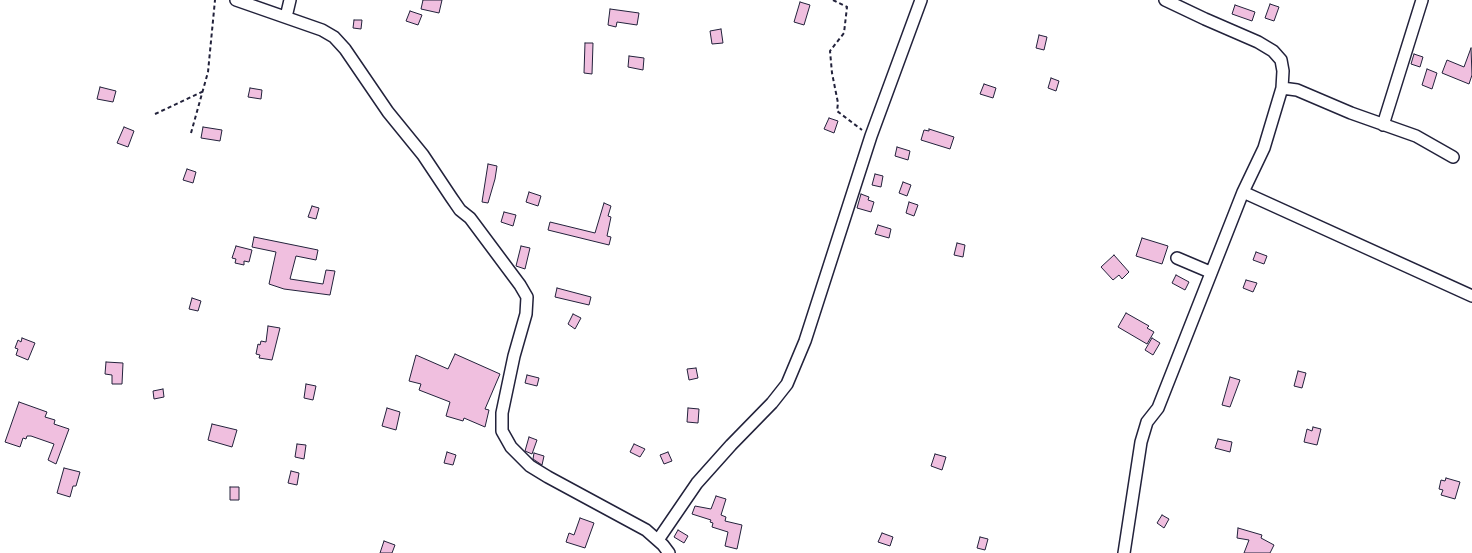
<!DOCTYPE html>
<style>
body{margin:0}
canvas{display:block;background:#fff}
</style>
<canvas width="1472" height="553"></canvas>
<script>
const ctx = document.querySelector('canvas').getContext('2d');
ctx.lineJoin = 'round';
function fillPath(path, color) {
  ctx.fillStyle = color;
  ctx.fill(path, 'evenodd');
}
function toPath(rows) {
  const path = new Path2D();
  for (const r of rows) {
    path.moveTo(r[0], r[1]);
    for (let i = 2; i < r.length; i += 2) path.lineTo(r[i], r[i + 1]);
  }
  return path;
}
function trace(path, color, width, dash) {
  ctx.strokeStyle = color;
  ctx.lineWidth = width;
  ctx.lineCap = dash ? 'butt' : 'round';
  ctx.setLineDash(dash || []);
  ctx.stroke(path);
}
const building = toPath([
 [423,0,442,0,439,13,421,9,423,0],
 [800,2,810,5,804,25,794,22,800,2],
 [1270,4,1279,7,1274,21,1265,18,1270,4],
 [1235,5,1255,12,1252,21,1232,14,1235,5],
 [610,9,639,13,637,25,617,22,616,27,608,25,610,9],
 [410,11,422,15,418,25,406,21,410,11],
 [354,20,362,20,361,29,353,28,354,20],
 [721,29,723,43,712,44,710,31,721,29],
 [1039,35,1047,37,1044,50,1036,48,1039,35],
 [585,43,593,43,592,74,584,73,585,43],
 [1471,48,1472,75,1469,84,1442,73,1447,60,1464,67,1471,48],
 [1414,54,1423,57,1420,67,1411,64,1414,54],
 [629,56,644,58,643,70,628,67,629,56],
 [1427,69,1437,73,1432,89,1422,85,1427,69],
 [1051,78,1059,81,1056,91,1048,88,1051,78],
 [984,84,996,88,993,98,980,94,984,84],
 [100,87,116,91,113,102,97,99,100,87],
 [250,88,262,90,261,99,248,97,250,88],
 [829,118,838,121,834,133,824,129,829,118],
 [124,127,134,131,128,147,117,143,124,127],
 [203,127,222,130,220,141,201,138,203,127],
 [929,129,954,137,950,149,921,140,924,130,929,131,929,129],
 [897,147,910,151,908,160,895,156,897,147],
 [488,164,497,166,495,179,488,203,482,202,488,164],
 [187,169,196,172,193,183,183,180,187,169],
 [875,174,883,176,881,187,872,185,875,174],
 [903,182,911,185,907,196,899,193,903,182],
 [529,192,541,196,538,206,526,202,529,192],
 [861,194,869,197,868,200,874,202,871,212,857,208,861,194],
 [909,202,918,205,914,216,906,213,909,202],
 [604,203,611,206,608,216,611,217,607,236,611,237,609,245,548,230,550,222,595,233,604,203],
 [312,206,319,208,316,219,308,217,312,206],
 [504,212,516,215,513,226,501,222,504,212],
 [878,225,891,229,889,238,875,234,878,225],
 [254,237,318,250,316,260,296,256,290,279,323,284,326,270,335,271,330,295,284,289,269,284,276,252,252,247,254,237],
 [1142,238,1168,246,1162,264,1136,256,1142,238],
 [957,243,965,245,963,257,954,255,957,243],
 [236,246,252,250,249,262,244,261,244,265,235,263,236,259,232,258,236,246],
 [521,246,530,248,525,269,516,266,521,246],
 [1256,252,1267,256,1264,264,1253,260,1256,252],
 [1114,255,1129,272,1122,279,1119,275,1113,280,1101,267,1114,255],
 [1176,275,1189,282,1185,290,1172,283,1176,275],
 [1246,280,1257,283,1253,292,1243,288,1246,280],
 [557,288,591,297,589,305,555,297,557,288],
 [192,298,201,301,198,311,189,309,192,298],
 [1126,313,1149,326,1147,328,1154,332,1147,344,1118,327,1126,313],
 [573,314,581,318,575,329,568,324,573,314],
 [268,326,280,328,272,360,259,358,260,355,256,354,258,344,260,345,261,341,266,342,268,326],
 [22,338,35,343,28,360,16,355,18,349,15,348,18,340,21,342,22,338],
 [1152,338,1160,343,1153,355,1145,350,1152,338],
 [455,354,500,374,485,409,489,410,485,427,464,418,463,421,446,416,450,402,419,390,421,384,409,381,416,355,448,369,455,354],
 [106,362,123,363,122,384,112,384,112,375,105,374,106,362],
 [696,368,698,378,689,380,687,369,696,368],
 [1298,371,1306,373,1302,388,1294,386,1298,371],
 [527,375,539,378,537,386,525,383,527,375],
 [1230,377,1240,380,1230,407,1222,405,1230,377],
 [306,384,316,386,313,400,304,398,306,384],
 [163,389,164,397,154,399,153,391,163,389],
 [19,402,47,412,45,417,55,420,54,424,69,429,56,464,48,460,54,444,31,436,27,436,26,439,23,438,20,447,5,442,19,402],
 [387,408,400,412,396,430,382,426,387,408],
 [688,408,699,409,698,423,687,422,688,408],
 [212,424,237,430,232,447,208,440,212,424],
 [1313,427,1321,429,1317,445,1304,442,1307,429,1312,431,1313,427],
 [529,437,537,440,532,454,525,451,529,437],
 [1218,439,1232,442,1230,452,1215,448,1218,439],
 [297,444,306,445,304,459,295,457,297,444],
 [634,444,645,449,640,457,630,452,634,444],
 [447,452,456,455,453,465,444,463,447,452],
 [668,452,672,461,664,464,660,455,668,452],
 [534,453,544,456,542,465,533,459,534,453],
 [935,454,946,457,942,470,931,466,935,454],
 [64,468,80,472,76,486,73,486,70,497,57,493,64,468],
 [291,471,299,473,297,485,288,483,291,471],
 [1446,478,1460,482,1455,499,1441,495,1443,490,1439,489,1441,480,1445,481,1446,478],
 [230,487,239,487,239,500,230,500,230,487],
 [716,496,726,499,721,515,726,517,725,521,742,525,737,549,725,546,728,532,712,527,713,523,710,522,711,520,692,514,695,506,711,509,716,496],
 [1162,515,1169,519,1164,528,1157,523,1162,515],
 [580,518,594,523,585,548,566,542,569,533,574,535,580,518],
 [1238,528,1262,535,1261,538,1274,545,1270,553,1244,553,1249,540,1237,538,1238,528],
 [678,530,688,536,684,543,674,537,678,530],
 [882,533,893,537,890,546,878,542,882,533],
 [980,537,988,539,985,550,977,548,980,537],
 [384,541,395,545,392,553,380,553,384,541]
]);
fillPath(building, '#f0bfdf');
trace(building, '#22223b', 1);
const minor = toPath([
 [236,0,322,30,334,37,345,49,388,112,423,155,451,197,460,210,470,218,520,285,527,297,526,314,514,356,502,413,502,431,511,447,530,466,548,477,646,530,663,545,669,553],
 [286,17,290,0],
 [1282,88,1297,90,1351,113,1416,136,1453,157],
 [1383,125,1422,0],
 [1243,192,1472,296],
 [1177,258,1210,272],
 [658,540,697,483,731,445,772,403,787,384,805,341,871,136,921,0],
 [1124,553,1141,442,1147,422,1158,408,1243,192,1264,148,1282,88,1283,71,1281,60,1273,51,1258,42,1205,19,1165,0]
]);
trace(minor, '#22223b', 14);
trace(toPath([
 [833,0,847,7,844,33,830,51,832,73,838,103,837,111,862,130],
 [155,114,204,91],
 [191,133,208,72,215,0]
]), '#22223b', 2, [4, 3]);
trace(minor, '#fff', 11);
</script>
